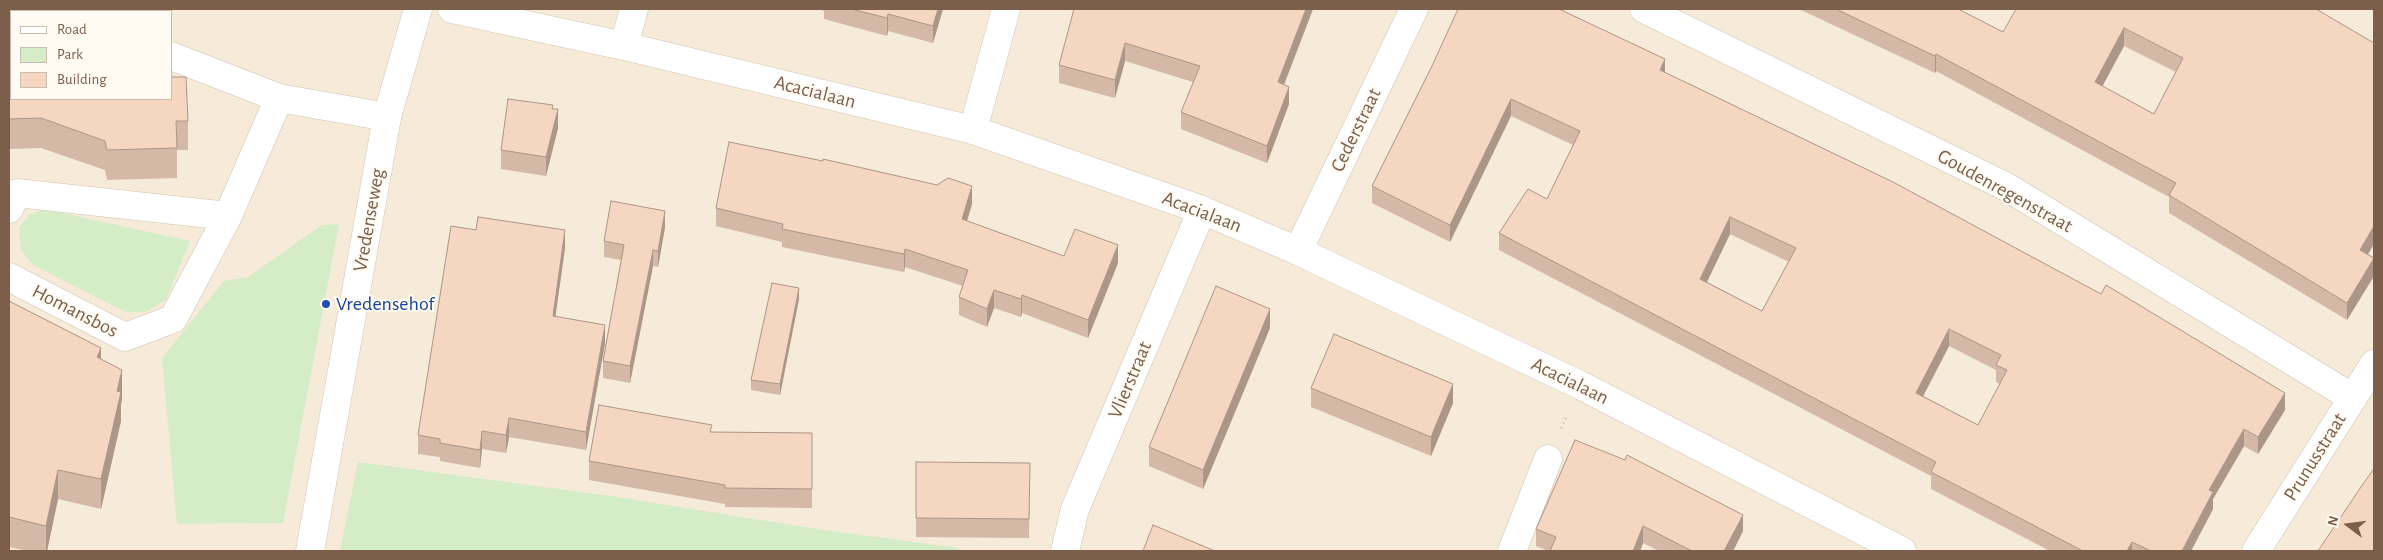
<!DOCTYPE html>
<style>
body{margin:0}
#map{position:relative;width:2383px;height:560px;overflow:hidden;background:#fef7eb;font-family:"Alegreya Sans",sans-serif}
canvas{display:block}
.frame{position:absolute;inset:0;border:10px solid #7c5e4b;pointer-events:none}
.legend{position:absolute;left:10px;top:10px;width:162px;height:90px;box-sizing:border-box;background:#fffbf3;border:1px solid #cbbcb0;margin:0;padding:6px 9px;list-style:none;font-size:15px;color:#7c5e4b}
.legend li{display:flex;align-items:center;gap:10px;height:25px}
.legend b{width:25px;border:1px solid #cbbcb0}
.north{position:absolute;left:2323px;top:500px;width:50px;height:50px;-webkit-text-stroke:4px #fffbf3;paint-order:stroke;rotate:285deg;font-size:14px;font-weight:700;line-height:20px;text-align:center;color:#7c5e4b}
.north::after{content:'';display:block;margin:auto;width:18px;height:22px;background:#7c5e4b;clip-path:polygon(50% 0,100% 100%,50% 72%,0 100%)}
</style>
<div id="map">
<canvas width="2383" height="560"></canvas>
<div class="frame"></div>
<ul class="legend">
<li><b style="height:6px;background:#fff"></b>Road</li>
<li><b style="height:14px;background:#d5edc7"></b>Park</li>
<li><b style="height:14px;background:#f5d7c1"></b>Building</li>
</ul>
<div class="north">N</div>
</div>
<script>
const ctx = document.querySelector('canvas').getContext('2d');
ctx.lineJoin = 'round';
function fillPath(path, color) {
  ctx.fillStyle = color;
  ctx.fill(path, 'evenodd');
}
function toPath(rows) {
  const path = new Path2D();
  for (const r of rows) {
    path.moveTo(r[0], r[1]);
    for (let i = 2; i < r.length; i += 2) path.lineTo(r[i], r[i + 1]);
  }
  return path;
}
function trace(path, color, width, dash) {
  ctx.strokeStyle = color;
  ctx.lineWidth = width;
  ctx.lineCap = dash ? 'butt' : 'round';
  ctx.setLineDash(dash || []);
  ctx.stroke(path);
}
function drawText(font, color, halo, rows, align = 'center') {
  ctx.font = font + ' "Alegreya Sans",sans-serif';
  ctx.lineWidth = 4;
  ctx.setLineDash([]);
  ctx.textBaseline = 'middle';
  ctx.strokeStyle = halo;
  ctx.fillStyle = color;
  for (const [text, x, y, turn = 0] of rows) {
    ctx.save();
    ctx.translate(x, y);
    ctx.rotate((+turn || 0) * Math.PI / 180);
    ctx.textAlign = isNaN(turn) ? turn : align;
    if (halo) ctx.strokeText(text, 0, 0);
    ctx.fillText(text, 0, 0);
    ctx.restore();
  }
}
fillPath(toPath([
 [9,9,2374,9,2374,551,9,551],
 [11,11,171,11,171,99,11,99]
]), '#f6ead9');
fillPath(toPath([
 [44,209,190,241,166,300,146,312,126,312,33,265,21,250,19,228,29,215],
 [339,224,283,523,177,524,162,358,224,281,248,277,322,225],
 [358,462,611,496,817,529,959,548,959,551,340,551]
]), '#d5edc7');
const street = toPath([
 [114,9,115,11],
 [1644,9,2005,186,2353,398],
 [624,46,634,9],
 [171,56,279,98,387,117],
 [973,130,1006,9],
 [9,209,17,193,228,216],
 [1298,251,1414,9],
 [9,277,125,337,173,319,228,216,279,98],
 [1065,551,1075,509,1202,210],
 [1512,551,1548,459],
 [2256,551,2374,364]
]);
const secondary = toPath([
 [452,9,624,46,973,130,1202,210,1298,251,1580,385,1902,551],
 [310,551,387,117,418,9]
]);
trace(street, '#d2c0af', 29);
trace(secondary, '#d7c2ae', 29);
trace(toPath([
 [1561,428,1567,416]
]), '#dbbba3', 3, [1, 4]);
trace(street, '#fff', 28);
trace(secondary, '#fff', 28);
fillPath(toPath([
 [9,9,188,121,188,150,177,150,177,178,107,180,105,170,41,148,9,149],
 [817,9,943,9,933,43,888,31,887,36,824,19,824,11],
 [1074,9,1313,9,1284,85,1289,104,1267,163,1181,129,1181,112,1193,82,1125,61,1115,98,1059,83,1059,65],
 [1799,9,1958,9,2003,32,2316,9,2368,255,2374,276,2347,320,2169,213,2169,197,1936,71,1935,73],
 [2124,46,2176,72,2154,114,2102,86],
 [1432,66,1665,72,2285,410,2258,454,2244,446,2213,499,2213,509,2191,551,2050,551,1931,489,1931,476,1499,250,1499,233,1547,199,1573,145,1511,116,1450,242,1372,203,1372,186],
 [1730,234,1789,262,1762,311,1707,282],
 [1949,346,1996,370,1996,382,2000,384,1978,425,1923,396],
 [553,109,558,128,546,176,501,169,501,150],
 [972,204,967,221,1064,256,1118,263,1088,338,1022,313,1021,317,994,308,987,327,959,315,959,297,963,286,905,267,904,272,782,247,782,242,716,226,716,208],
 [665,227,658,267,653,266,630,383,603,378,603,361,621,260,604,257,604,241],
 [565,248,555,316,605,343,586,450,509,437,506,453,482,449,480,468,440,461,440,457,418,454,418,435],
 [799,299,780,395,751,390,751,380],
 [9,301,101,359,122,399,121,404,121,421,101,509,58,499,47,551,28,551,9,547],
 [1270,328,1203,489,1149,466,1149,447],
 [1311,388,1453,403,1431,456,1311,407],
 [712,432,812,433,812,508,725,507,725,504,589,480,589,461],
 [1575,440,1743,531,1733,551,1659,551,1643,543,1640,551,1549,551,1536,546,1536,529],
 [1030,463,1029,538,916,537,916,518]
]), '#d3b9a6');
fillPath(toPath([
 [938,9,943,9,933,43,933,26],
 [1306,9,1313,9,1278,100,1278,82],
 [888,14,888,31,887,36,887,18],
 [2124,28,2124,46,2095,100,2095,82],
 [1125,43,1125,61,1115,98,1115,80],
 [1936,54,1936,71,1935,73,1935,56],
 [1665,59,1665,76,1660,70],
 [1289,87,1289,104,1267,163,1267,146],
 [1511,99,1511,116,1450,242,1450,225],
 [558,109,558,128,546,176,546,157],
 [972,186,972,204,962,237,962,219],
 [665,211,665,227,658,267,658,251],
 [1730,217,1730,234,1700,296,1700,279],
 [2374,226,2374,244,2360,268,2360,250],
 [565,230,565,248,553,334,553,316],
 [1118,245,1118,263,1088,338,1088,320],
 [905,249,905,267,904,272,904,254],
 [653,250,653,266,630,383,630,366],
 [2374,258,2374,276,2347,320,2347,303],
 [799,288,799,299,780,395,780,384],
 [994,290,994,308,987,327,987,309],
 [1022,295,1022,313,1021,317,1021,299],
 [1270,309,1270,328,1203,489,1203,470],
 [605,325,605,343,586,450,586,432],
 [1949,329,1949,346,1916,410,1916,393],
 [101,348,101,377,97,357],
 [122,370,122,399,121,404,121,421,101,509,101,479,117,391],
 [1453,384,1453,403,1431,456,1431,437],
 [2285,393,2285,410,2258,454,2258,437],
 [509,418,509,437,506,453,506,435],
 [2244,429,2244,446,2213,499,2213,509,2191,551,2182,551,2209,490],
 [482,431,482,449,480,468,480,450],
 [58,470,58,499,47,551,46,551,46,526],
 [1743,515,1743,531,1733,551,1724,551],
 [1643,526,1643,543,1640,551,1633,551],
 [2132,542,2132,551,2127,551]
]), '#ac9687');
const building = toPath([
 [9,9,12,9,19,11,11,11,11,99,171,99,171,77,186,77,188,121,176,121,177,148,107,150,105,141,41,118,9,119,9,9],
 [851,9,938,9,933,26,888,14,887,18,851,9],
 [1074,9,1306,9,1278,82,1289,87,1267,146,1181,112,1200,66,1125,43,1115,80,1059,65,1074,9],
 [1458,9,1559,9,1665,59,1660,70,1893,182,2101,294,2106,285,2285,393,2258,437,2244,429,2209,490,2213,492,2182,551,2151,551,2132,542,2127,551,2083,551,1931,472,1936,462,1499,233,1528,189,1547,199,1580,131,1511,99,1450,225,1372,186,1432,66,1458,9],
 [1730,217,1796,248,1762,311,1700,279,1730,217],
 [1949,329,2001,355,1996,365,2007,370,1978,425,1916,393,1949,329],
 [1836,9,1958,9,2003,32,2016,9,2316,9,2374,43,2374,226,2360,250,2374,258,2347,303,2169,195,2176,183,1936,54,1935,56,1836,9],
 [2124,28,2183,58,2154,114,2095,82,2124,28],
 [508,99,553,105,552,109,558,109,546,157,501,150,508,99],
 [729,142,823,161,823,159,937,185,948,178,972,186,962,219,1064,256,1075,229,1118,245,1088,320,1022,295,1021,299,994,290,987,309,959,297,968,270,905,249,904,254,782,229,783,224,716,208,729,142],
 [611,201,665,211,658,251,653,250,630,366,603,361,624,245,604,241,611,201],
 [478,217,565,230,553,316,605,325,586,432,509,418,506,435,482,431,480,450,440,443,440,439,418,435,451,226,476,230,478,217],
 [772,283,799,288,780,384,751,380,772,283],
 [1216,286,1270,309,1203,470,1149,447,1216,286],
 [9,301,101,348,97,357,122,370,117,391,121,392,101,479,58,470,46,526,9,517,9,301],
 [1334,334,1453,384,1431,437,1311,388,1334,334],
 [599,405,712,425,710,432,812,433,812,489,725,488,725,485,589,461,599,405],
 [1575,440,1625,460,1627,455,1743,515,1724,551,1692,551,1643,526,1633,551,1550,551,1556,537,1536,529,1575,440],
 [916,462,1030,463,1029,519,916,518,916,462],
 [2373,470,2374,471,2374,551,2318,551,2363,484,2373,470],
 [1153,525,1215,551,1143,551,1153,525]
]);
fillPath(building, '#f5d7c1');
trace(building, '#ac9687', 1);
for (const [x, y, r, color] of [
 [326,304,5,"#1a4fb4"]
]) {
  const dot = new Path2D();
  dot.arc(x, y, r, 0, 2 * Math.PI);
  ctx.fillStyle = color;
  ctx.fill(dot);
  trace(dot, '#fffbf3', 2);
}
drawText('20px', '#7c5e4b', '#fffbf3', [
 ["Acacialaan",815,92,14],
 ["Cederstraat",1356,130,-64],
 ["Goudenregenstraat",2005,191,29],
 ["Acacialaan",1202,212,21],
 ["Vredenseweg",369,220,-80],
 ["Homansbos",75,311,27],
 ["Vlierstraat",1130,380,-67],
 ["Acacialaan",1570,381,26],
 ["Prunusstraat",2315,457,-58]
]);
drawText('20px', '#164399', '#fffbf3', [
 ["Vredensehof",336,304]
], 'left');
</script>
